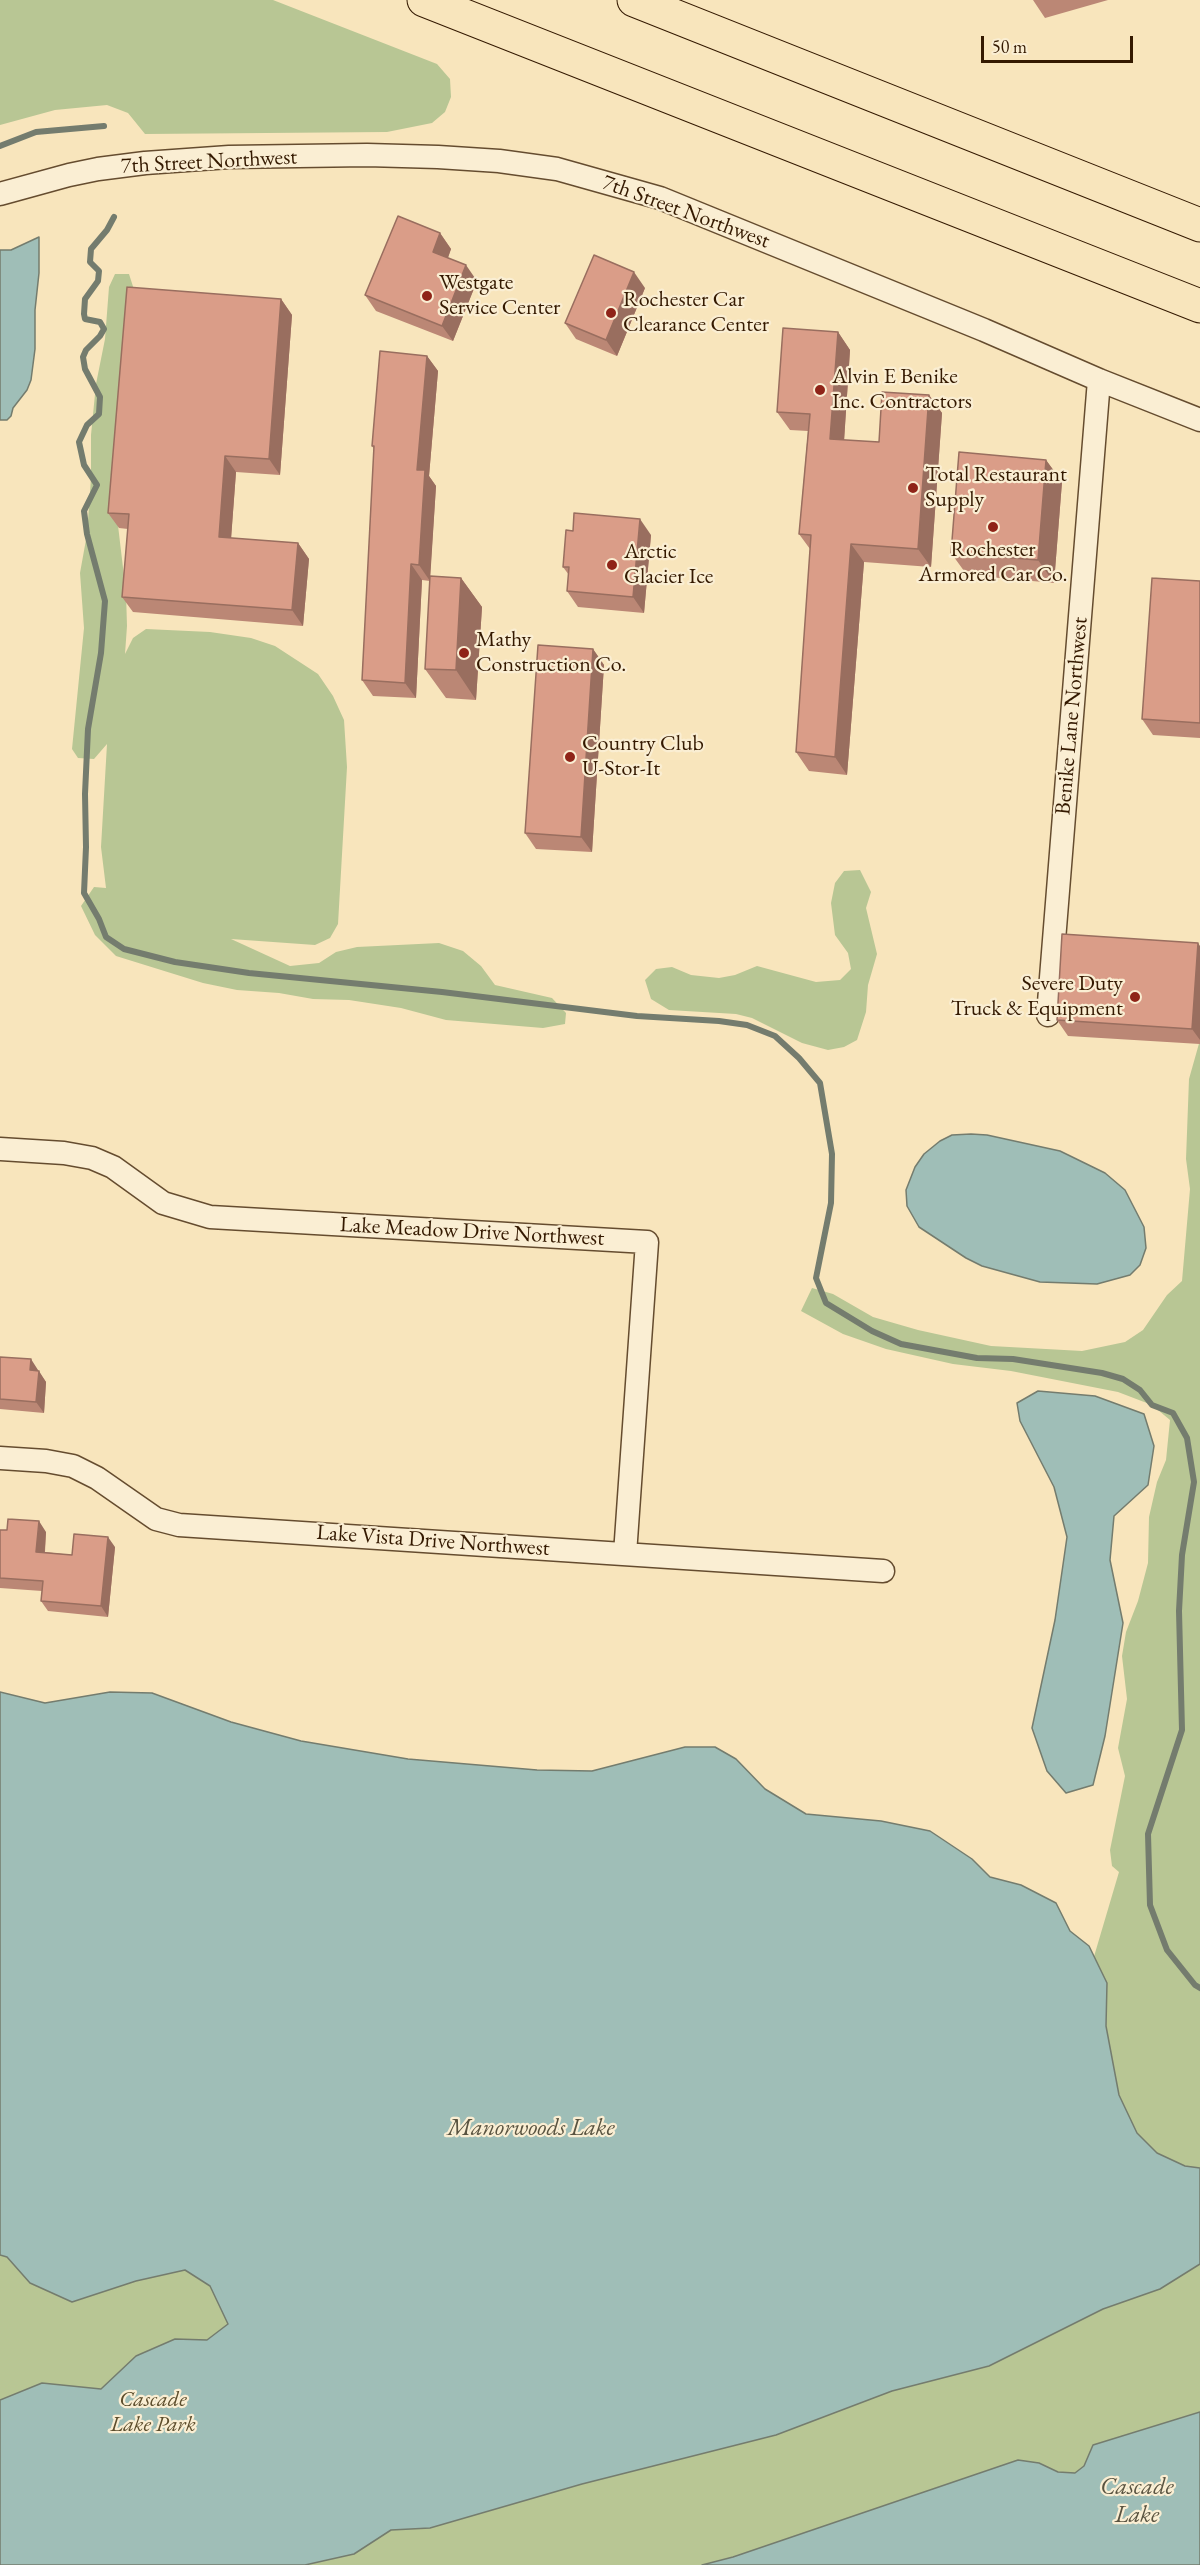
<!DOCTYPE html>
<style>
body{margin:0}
#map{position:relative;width:1200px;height:2565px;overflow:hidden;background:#f8e5bc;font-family:"EB Garamond",serif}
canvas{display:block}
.scale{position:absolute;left:981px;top:36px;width:152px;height:27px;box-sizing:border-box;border:3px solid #341900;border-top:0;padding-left:8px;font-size:18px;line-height:21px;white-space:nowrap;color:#341900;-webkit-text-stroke:4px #faeed3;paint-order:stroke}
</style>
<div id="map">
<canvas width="1200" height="2565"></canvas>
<div class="scale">50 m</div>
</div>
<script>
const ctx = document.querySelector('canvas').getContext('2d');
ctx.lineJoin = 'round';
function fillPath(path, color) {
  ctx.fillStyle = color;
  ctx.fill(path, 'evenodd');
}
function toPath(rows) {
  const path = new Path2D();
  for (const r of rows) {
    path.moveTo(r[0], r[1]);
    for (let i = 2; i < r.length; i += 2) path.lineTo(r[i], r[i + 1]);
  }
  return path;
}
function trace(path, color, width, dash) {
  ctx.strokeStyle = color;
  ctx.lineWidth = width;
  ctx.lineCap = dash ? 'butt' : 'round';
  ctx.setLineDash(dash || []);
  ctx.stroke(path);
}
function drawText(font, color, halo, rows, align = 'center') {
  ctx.font = font + ' "EB Garamond",serif';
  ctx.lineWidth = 4.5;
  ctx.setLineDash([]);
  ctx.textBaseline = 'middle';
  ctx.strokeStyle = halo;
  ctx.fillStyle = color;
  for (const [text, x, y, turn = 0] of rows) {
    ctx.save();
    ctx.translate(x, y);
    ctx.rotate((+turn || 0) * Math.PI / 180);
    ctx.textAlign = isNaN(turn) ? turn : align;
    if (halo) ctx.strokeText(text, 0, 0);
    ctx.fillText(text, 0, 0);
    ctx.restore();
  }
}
fillPath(toPath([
 [0,0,273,0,437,64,450,79,451,97,445,112,432,123,387,132,145,134,128,113,107,105,55,110,0,125],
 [115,274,129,274,137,299,117,517,126,593,127,626,125,654,133,638,146,629,210,632,251,638,275,646,318,674,333,696,344,720,347,767,338,924,330,938,315,945,231,939,290,966,319,963,336,952,357,947,439,943,463,951,481,966,495,985,552,998,566,1013,565,1024,543,1028,446,1020,401,1008,349,1000,313,999,279,993,237,990,203,983,116,956,95,935,81,906,94,887,106,888,101,847,107,744,94,759,78,758,72,749,84,628,80,573,87,534,91,478,91,435,96,384,105,339,109,287],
 [860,870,871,892,866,908,877,954,868,985,866,1012,857,1040,844,1047,828,1050,802,1043,752,1018,736,1014,669,1010,651,999,645,980,656,969,672,967,691,975,719,978,735,975,757,966,816,982,840,980,851,969,848,953,835,935,831,903,835,883,844,871],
 [1200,1040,1200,2565,0,2565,0,2245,982,2335,1119,1872,1112,1866,1110,1850,1125,1776,1118,1748,1127,1699,1122,1656,1126,1632,1138,1601,1148,1563,1149,1517,1157,1482,1166,1460,1170,1420,1152,1405,1118,1392,1011,1371,953,1364,886,1349,843,1334,801,1311,812,1288,833,1294,873,1317,918,1330,991,1346,1046,1349,1082,1351,1125,1342,1143,1330,1167,1295,1182,1281,1190,1189,1186,1159,1189,1079]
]), '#b8c694');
const water = toPath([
 [39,237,39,273,35,310,35,349,31,380,27,390,13,408,11,416,7,420,0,420,0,250,11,250,39,237],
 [971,1134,987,1135,1060,1151,1105,1173,1125,1190,1144,1227,1146,1248,1140,1265,1130,1275,1097,1284,1040,1282,982,1266,966,1258,919,1227,907,1206,906,1190,915,1167,924,1154,940,1141,952,1135,971,1134],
 [1038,1391,1095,1396,1144,1414,1154,1446,1148,1485,1114,1516,1110,1560,1123,1623,1105,1736,1093,1785,1066,1793,1047,1771,1032,1728,1055,1620,1067,1537,1054,1487,1020,1421,1017,1403,1038,1391],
 [0,1692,45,1703,110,1692,152,1693,231,1722,301,1741,408,1759,537,1770,592,1771,685,1747,715,1747,736,1759,765,1789,806,1814,881,1821,930,1831,972,1859,990,1877,1021,1885,1056,1903,1070,1931,1089,1946,1107,1983,1106,2026,1119,2095,1137,2133,1157,2153,1185,2166,1200,2168,1200,2264,1160,2289,1103,2309,989,2366,892,2391,776,2435,582,2484,430,2528,391,2530,354,2554,305,2565,0,2565,0,2400,42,2383,101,2389,136,2356,175,2339,207,2340,228,2324,210,2286,185,2270,136,2281,72,2302,30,2283,7,2257,0,2255,0,1692],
 [1200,2412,1200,2565,702,2565,733,2557,1018,2460,1039,2463,1058,2472,1075,2473,1084,2466,1093,2445,1200,2412]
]);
fillPath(water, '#9fbeb7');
trace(water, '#747c6e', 1.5);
trace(toPath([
 [0,146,36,132,104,126],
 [114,217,107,230,91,249,90,262,99,271,98,281,85,299,84,314,85,319,100,322,104,329,100,336,86,350,83,357,85,369,100,397,99,414,87,425,79,442,84,465,97,485,84,511,87,534,105,601,101,653,88,729,85,794,86,847,84,893,99,919,106,937,124,949,175,962,249,973,442,992,637,1016,719,1021,747,1025,775,1036,799,1058,820,1083,832,1154,831,1203,816,1278,826,1303,872,1331,901,1344,977,1358,1013,1359,1102,1373,1123,1379,1140,1390,1152,1405,1173,1413,1187,1438,1194,1482,1182,1555,1179,1611,1182,1730,1148,1834,1150,1905,1167,1950,1195,1985,1200,1988]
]), '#747c6e', 6);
const minor = toPath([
 [0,194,69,175,98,169,145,163,229,157,367,155,438,157,499,161,557,169,660,198,984,330,1099,380,1200,420],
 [1048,1015,1099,380],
 [0,1149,64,1153,92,1158,113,1167,163,1203,210,1217,647,1242,625,1554],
 [0,1458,46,1461,73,1466,97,1478,156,1519,179,1525,883,1571]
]);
const highway = toPath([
 [424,0,1200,306],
 [634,0,1200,225]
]);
trace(minor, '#654c2f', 25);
trace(highway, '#341900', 35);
trace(minor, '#faeed3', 22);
trace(highway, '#f8e5bc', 33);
fillPath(toPath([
 [1033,0,1108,0,1045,18],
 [440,233,451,249,448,258,477,281,453,341,376,311,365,295],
 [645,288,617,356,576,339,565,323],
 [281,299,292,315,280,475,236,472,231,538,298,543,309,559,303,626,133,612,122,597,128,529,119,528,108,513],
 [838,332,850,350,844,440,879,442,929,395,942,413,931,567,864,562,847,775,809,771,796,752,810,549,799,534,808,431,790,430,777,412],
 [427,356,438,371,429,476,436,486,430,576,461,578,482,607,476,700,446,698,425,669,430,581,422,580,416,698,373,696,362,680,374,449,372,446],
 [1046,460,1062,482,1054,583,967,575,951,553],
 [573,531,651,535,644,613,578,607,567,591,569,575,563,567],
 [1200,581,1200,738,1153,735,1142,719],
 [593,649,604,665,592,852,536,849,525,833],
 [1200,946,1200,1044,1068,1036,1057,1020],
 [0,1357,38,1370,38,1371,46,1382,44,1413,0,1409],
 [0,1530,46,1532,45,1552,72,1555,115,1547,108,1617,48,1611,41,1601,42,1591,0,1588]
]), '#bb8775');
fillPath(toPath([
 [440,233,451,249,444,268,433,252],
 [466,265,477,281,453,341,442,326],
 [634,272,645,288,617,356,606,340],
 [281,299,292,315,280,475,269,459],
 [838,332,850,350,843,457,830,439],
 [427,356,438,371,429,476,436,486,430,581,419,565,417,470],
 [929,395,942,413,931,567,918,549],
 [225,456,236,472,230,553,219,537],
 [1046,460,1062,482,1054,583,1038,560],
 [640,519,651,535,644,613,633,597],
 [298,543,309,559,303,626,292,610],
 [851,544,864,562,847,775,835,757],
 [411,564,422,580,416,698,405,683],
 [461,578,482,607,476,700,456,670],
 [593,649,604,665,592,852,581,837],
 [1198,943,1200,946,1200,1040,1192,1029],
 [31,1359,38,1370,37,1381,30,1370],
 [39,1371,46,1382,44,1413,36,1402],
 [39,1521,46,1532,44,1562,36,1552],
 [108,1537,115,1547,108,1617,101,1606]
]), '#996e5f');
const building = toPath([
 [398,216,440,233,433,252,466,265,442,326,365,295,398,216],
 [594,255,634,272,606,340,565,323,594,255],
 [127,287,281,299,269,459,225,456,219,537,298,543,292,610,122,597,129,514,108,513,127,287],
 [783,328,838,332,830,439,879,442,882,392,929,395,918,549,851,544,835,757,796,752,811,535,799,534,810,414,777,412,783,328],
 [380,351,427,356,417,470,425,470,419,565,411,564,405,683,362,680,374,446,372,446,380,351],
 [959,452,1046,460,1038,560,951,553,959,452],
 [574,513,640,519,633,597,567,591,569,567,563,567,566,530,573,531,574,513],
 [430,576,461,578,456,670,425,669,430,576],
 [1152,578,1200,581,1200,723,1142,719,1152,578],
 [538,645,593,649,581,837,525,833,538,645],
 [1062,934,1198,943,1192,1029,1057,1020,1062,934],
 [0,1357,31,1359,30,1370,39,1371,36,1402,0,1399,0,1357],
 [8,1519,39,1521,36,1552,72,1555,74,1534,108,1537,101,1606,41,1601,43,1581,0,1578,0,1530,7,1530,8,1519]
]);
fillPath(building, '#da9d88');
trace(building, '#996e5f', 1.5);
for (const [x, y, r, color] of [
 [427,296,6,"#8f2418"],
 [611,313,6,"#8f2418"],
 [820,390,6,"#8f2418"],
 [913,488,6,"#8f2418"],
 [993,527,6,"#8f2418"],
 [612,565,6,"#8f2418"],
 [464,653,6,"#8f2418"],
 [570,757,6,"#8f2418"],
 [1135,997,6,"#8f2418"]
]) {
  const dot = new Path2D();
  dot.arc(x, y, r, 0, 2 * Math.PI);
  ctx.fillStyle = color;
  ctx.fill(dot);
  trace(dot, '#faeed3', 2);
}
drawText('22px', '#341900', '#faeed3', [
 ["7th Street Northwest",209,162,-3],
 ["7th Street Northwest",686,212,20],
 ["Benike Lane Northwest",1072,716,-85],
 ["Lake Meadow Drive Northwest",472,1232,3],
 ["Lake Vista Drive Northwest",433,1541,4]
]);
drawText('22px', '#341900', '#faeed3', [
 ["Westgate",439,283],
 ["Service Center",439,308],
 ["Rochester Car",623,300],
 ["Clearance Center",623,325],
 ["Alvin E Benike",832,377],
 ["Inc. Contractors",832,402],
 ["Total Restaurant",925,475],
 ["Supply",925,500],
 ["Rochester",993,550,"center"],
 ["Armored Car Co.",993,575,"center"],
 ["Arctic",624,552],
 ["Glacier Ice",624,577],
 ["Mathy",476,640],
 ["Construction Co.",476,665],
 ["Country Club",582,744],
 ["U-Stor-It",582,769],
 ["Severe Duty",1123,984,"right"],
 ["Truck & Equipment",1123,1009,"right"]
], 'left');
drawText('italic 22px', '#5c4d2c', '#faeed3', [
 ["Cascade",153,2400],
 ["Lake Park",153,2425]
]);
drawText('italic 24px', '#595340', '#faeed3', [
 ["Manorwoods Lake",531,2128],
 ["Cascade",1137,2487],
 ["Lake",1137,2515]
]);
</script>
